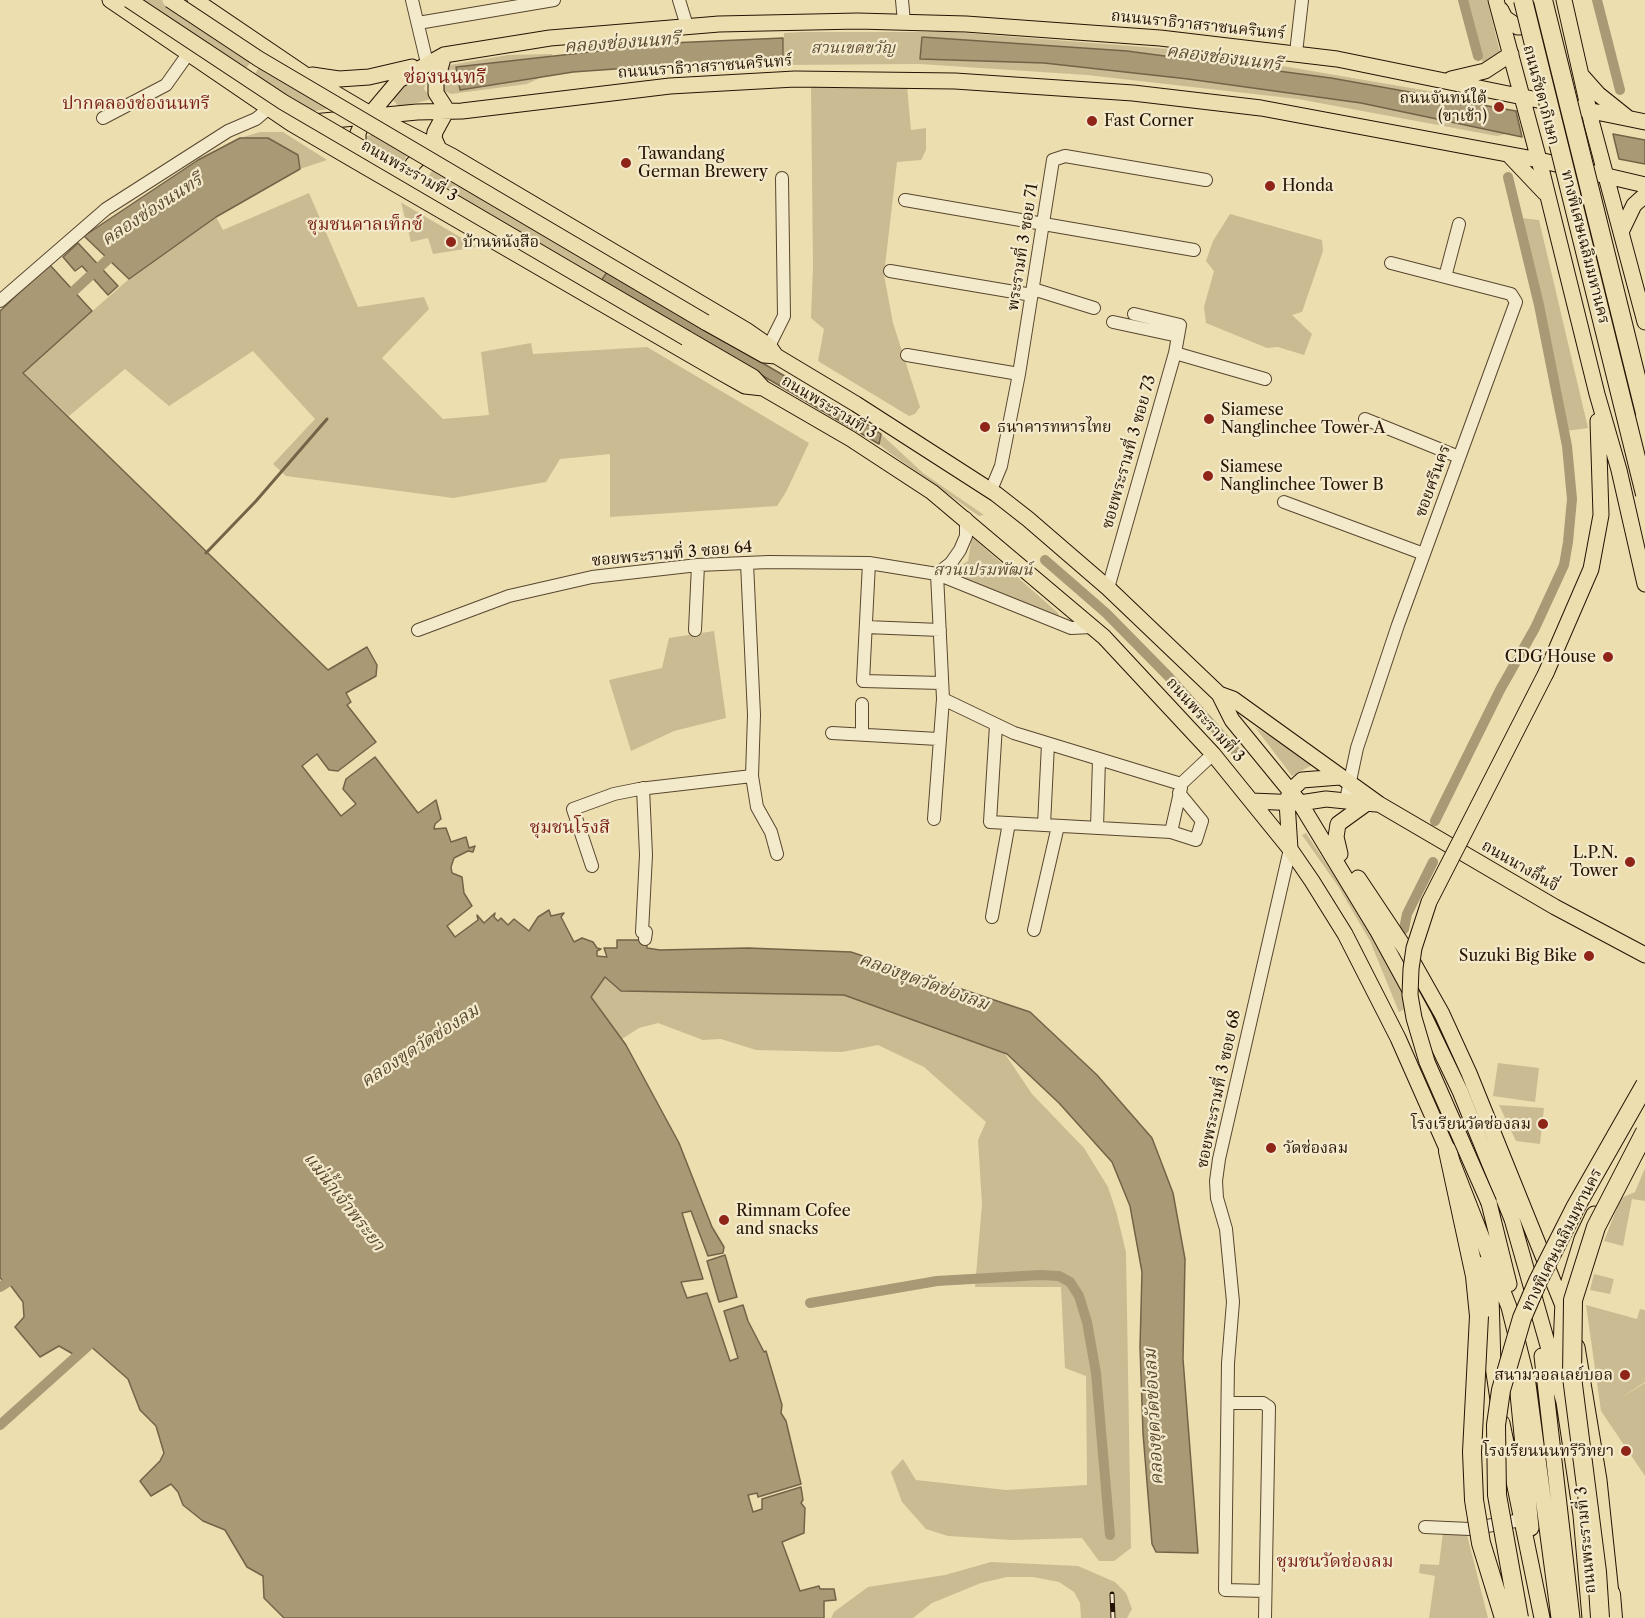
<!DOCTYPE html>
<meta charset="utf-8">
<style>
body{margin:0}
canvas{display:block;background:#ecdeaf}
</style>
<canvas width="1645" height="1618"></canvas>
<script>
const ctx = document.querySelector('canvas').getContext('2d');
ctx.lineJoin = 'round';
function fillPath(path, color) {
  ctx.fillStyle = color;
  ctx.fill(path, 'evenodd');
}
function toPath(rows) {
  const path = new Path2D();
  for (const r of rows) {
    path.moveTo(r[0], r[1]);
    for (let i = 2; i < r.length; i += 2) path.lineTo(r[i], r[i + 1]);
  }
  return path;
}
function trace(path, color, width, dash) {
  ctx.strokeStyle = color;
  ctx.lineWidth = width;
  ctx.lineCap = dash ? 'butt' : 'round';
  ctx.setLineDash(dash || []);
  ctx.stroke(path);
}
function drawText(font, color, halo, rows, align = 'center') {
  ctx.font = font + ' "Libre Caslon Text","Noto Serif Thai",serif';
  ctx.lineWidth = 4.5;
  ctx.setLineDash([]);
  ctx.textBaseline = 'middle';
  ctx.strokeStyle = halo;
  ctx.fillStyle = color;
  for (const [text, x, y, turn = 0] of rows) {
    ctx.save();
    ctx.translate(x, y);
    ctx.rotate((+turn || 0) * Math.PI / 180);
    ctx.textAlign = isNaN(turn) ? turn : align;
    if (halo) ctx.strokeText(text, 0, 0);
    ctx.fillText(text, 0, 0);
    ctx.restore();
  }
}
fillPath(toPath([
 [130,0,170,0,252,60,245,70],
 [1465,0,1487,0,1500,52,1497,60,1483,64],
 [803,32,953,32,1195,51,1481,100,1490,107,1331,78,1127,51,922,37,920,59,1044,63,1188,79,1361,103,1507,134,1497,136,1298,99,1087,75,920,64,784,65,784,33],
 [552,54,544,76,527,84,451,94,444,91,441,78,450,65,508,55],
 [261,63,335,108,301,113,254,76],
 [427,76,424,89,432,99,399,107,393,100,393,92],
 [811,86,907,86,911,130,926,128,926,150,921,160,897,162,884,275,893,323,920,407,915,414,909,416,818,361,824,329,811,318,813,266],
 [260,132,283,132,327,160,300,169,297,155,268,138,240,138],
 [379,133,410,149,399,171,353,146,363,137],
 [441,168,608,269,601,281,423,186,432,171],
 [309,193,358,307,424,297,429,309,382,358,443,419,489,415,481,352,531,343,533,354,647,347,809,443,786,492,777,506,610,517,610,454,560,459,546,482,453,498,286,476,273,464,315,419,253,351,169,406,125,369,69,416,23,372,129,279,216,217,223,230],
 [401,202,402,203,477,247,433,254,428,238,411,242],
 [1230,214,1322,240,1323,251,1302,312,1292,315,1312,334,1304,355,1278,347,1267,348,1206,323,1204,307,1214,271,1206,261,1213,241],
 [1521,218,1539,220,1588,428,1566,431],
 [881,434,923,473,984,515,979,516,890,453,879,444],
 [972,537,1058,613,1059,616,958,576,953,570,968,561],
 [714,631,726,718,674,731,631,751,609,680,662,668,669,638],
 [1255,727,1314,764,1292,776],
 [1306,833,1374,936,1410,1006,1399,1012,1370,941,1338,886,1302,835],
 [605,976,621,991,844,995,1005,1054,1032,1094,1084,1148,1108,1187,1116,1211,1126,1252,1131,1548,1114,1561,1099,1561,1082,1538,1012,1540,948,1536,926,1529,902,1502,891,1472,903,1459,916,1480,1006,1490,1087,1485,1086,1376,1065,1368,1061,1287,975,1287,982,1204,978,1140,986,1122,924,1067,878,1045,842,1052,756,1050,721,1039,703,1040,658,1023,639,1028,622,1039,591,997],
 [1498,1063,1539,1068,1535,1102,1493,1096],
 [1499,1105,1544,1108,1540,1144,1516,1141],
 [1645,1168,1645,1201,1632,1199,1623,1246,1604,1241,1621,1198,1635,1192],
 [1594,1274,1614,1279,1610,1294,1590,1290],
 [1586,1305,1637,1319,1640,1309,1645,1310,1645,1382,1619,1399,1645,1383,1645,1476,1601,1411],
 [1443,1532,1467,1535,1488,1618,1429,1618,1435,1576,1419,1573,1420,1564,1439,1565],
 [991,1562,1078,1566,1115,1582,1126,1593,1132,1609,1127,1618,1081,1618,1080,1603,1074,1592,1059,1582,1033,1577,1007,1577,981,1583,932,1603,913,1618,831,1618,834,1612,868,1587,945,1575]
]), '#cbbb92');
const water = toPath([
 [922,37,1127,51,1331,78,1516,111,1522,137,1361,103,1188,79,1044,63,920,59,922,37],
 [783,38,783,57,573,72,460,90,456,67,670,43,783,38],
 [1613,134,1645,140,1645,164,1619,159,1613,134],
 [240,138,268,138,298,155,300,169,216,217,129,279,84,236,198,160,240,138],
 [78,243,118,286,108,295,82,266,75,271,63,257,78,243],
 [49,264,92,311,23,373,328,670,367,647,377,665,376,676,346,693,351,702,347,705,376,742,338,771,329,770,317,754,302,766,341,816,356,804,343,789,346,779,375,757,418,813,436,800,441,819,435,824,434,829,446,828,451,842,466,837,469,848,475,846,473,852,468,851,454,858,451,867,452,873,462,877,464,893,472,906,447,926,455,937,478,920,477,915,484,923,495,913,494,917,498,921,501,918,508,925,514,919,529,931,538,917,549,910,551,916,564,913,561,917,574,942,582,938,593,942,597,948,601,949,597,951,597,956,607,957,604,948,617,948,617,940,647,940,647,948,660,950,748,948,851,952,1030,1012,1097,1075,1152,1138,1173,1193,1185,1259,1183,1359,1198,1553,1156,1552,1152,1544,1143,1433,1140,1347,1142,1272,1130,1206,1112,1162,1059,1103,1007,1054,844,995,621,991,605,977,591,997,626,1045,679,1143,712,1227,724,1247,723,1253,708,1256,691,1211,682,1213,703,1279,681,1282,687,1298,707,1293,730,1361,738,1358,724,1311,743,1305,748,1321,764,1352,766,1351,782,1405,781,1413,786,1421,801,1484,758,1497,757,1493,748,1495,753,1512,762,1509,762,1499,801,1487,803,1500,801,1503,805,1508,804,1533,782,1542,800,1591,819,1586,820,1589,834,1589,836,1600,824,1601,824,1618,284,1618,264,1598,263,1576,247,1567,225,1530,203,1521,183,1505,178,1492,171,1484,151,1496,140,1481,160,1461,164,1453,156,1426,140,1410,128,1379,88,1344,73,1354,59,1346,40,1357,15,1327,24,1317,23,1302,11,1286,0,1278,0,311,49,264],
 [607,272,865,423,881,434,879,444,601,281,607,272],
 [725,1255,737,1297,719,1302,707,1261,725,1255]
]);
fillPath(water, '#a99975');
trace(water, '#756348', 1.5);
trace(toPath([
 [206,553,256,501,327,419]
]), '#756348', 3);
trace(toPath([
 [1463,0,1478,56],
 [1597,0,1620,90],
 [64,300,118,250],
 [1045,560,1106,613,1169,677,1236,752],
 [1435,821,1500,690,1535,628,1564,565,1568,542,1572,499,1567,446,1539,305,1508,177],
 [1404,929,1407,914,1433,862],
 [0,1287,19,1275],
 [810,1303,937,1281,1040,1275,1059,1276,1070,1282,1079,1296,1087,1322,1096,1373,1110,1535],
 [0,1425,98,1337]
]), '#a99975', 10);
const minor = toPath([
 [412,0,427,63],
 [679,0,687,26],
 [902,0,904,22],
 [418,23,554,0],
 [1296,53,1302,0],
 [103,118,166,85,188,54],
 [905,200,1194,250],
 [890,271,1032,295],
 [1445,277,1459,224],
 [1033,289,1094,308],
 [0,301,106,209,228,131,256,119,269,108],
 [1113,322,1178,336],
 [769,346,784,316,782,178],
 [1175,353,1265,379],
 [907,355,1019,374],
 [1365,419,1459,457],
 [991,490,1001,466,1019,374,1053,160,1065,156,1206,180],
 [1284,502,1424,554],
 [869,563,863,681,942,683],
 [937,574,951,563,960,550,966,536,966,518],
 [1108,588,1175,353,1180,325,1134,314],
 [866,627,940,630],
 [418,630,509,596,592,577,698,565,769,562,869,563,937,574,1071,628,1092,627],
 [695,630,698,565],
 [943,699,1014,733,1181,784],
 [996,725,990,822,1171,832,1196,840,1202,821,1179,793],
 [832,733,938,739],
 [862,734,862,704],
 [752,776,757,807,771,832,777,854],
 [1181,784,1213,754],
 [643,788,646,855,642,932,646,932,645,939],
 [1346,800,1357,748,1398,625,1516,302,1511,294,1391,263],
 [934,819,943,699,937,574],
 [1044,825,1048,744],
 [1097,828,1099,759],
 [1171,832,1181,788],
 [592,866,573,809,614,794,639,789,752,776,754,715,747,563],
 [992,917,1009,823],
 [1034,930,1058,826],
 [1229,1403,1263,1403,1269,1407,1265,1618],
 [1425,1527,1470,1529,1521,1520],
 [1265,1591,1225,1590,1228,1363,1233,1302,1226,1229,1217,1198,1216,1181,1219,1159,1290,849]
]);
const major = toPath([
 [110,0,292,124,364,166,720,372,745,386,763,388],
 [195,0,316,82,372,115,452,156,746,330,769,346,776,356],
 [1496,0,1539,160,1597,394,1619,470,1645,584],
 [1564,0,1592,124,1645,322],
 [1501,10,1505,18,1518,27,1541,26],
 [444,55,436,83,436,93,447,110],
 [312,75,339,79,369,77,412,67],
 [1582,76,1598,94,1628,118],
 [1451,79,1485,71,1511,54],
 [292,124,417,112,462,111,670,86,795,79,955,81,1133,93,1261,108,1539,160,1645,185],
 [439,149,434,138,435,132,447,110],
 [1509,155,1545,193],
 [364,166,358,145,358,133,362,124,399,80,444,55,550,38,719,24,858,21,966,24,1160,38,1337,59,1645,122],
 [411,186,408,178,413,164,422,155,434,151],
 [1621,232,1634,205,1645,195],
 [705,322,764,355,776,356,856,404,996,494,1028,519,1108,588,1219,694,1232,720,1300,803,1377,930,1424,1016,1460,1091,1512,1219,1564,1402,1581,1515,1590,1618],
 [686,338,753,377,763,388,851,439,932,492,1104,637,1213,754,1290,849,1312,881,1345,934,1398,1038,1448,1151,1509,1307,1528,1384,1559,1618],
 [1546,673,1591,569,1601,515,1598,421],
 [1219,694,1233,699,1379,804,1555,907,1645,955],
 [1252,801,1300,803,1326,799,1376,804],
 [1290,849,1287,802,1290,791,1302,780,1340,777],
 [1340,854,1336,837,1338,824,1367,803],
 [1358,878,1406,950,1442,1014,1469,1073,1570,1323],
 [1489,1203,1509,1284],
 [1485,1263,1491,1295,1493,1366,1498,1400],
 [1577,1347,1599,1480,1611,1594,1607,1604],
 [1542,1356,1572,1618],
 [1560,1370,1563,1301,1582,1239,1594,1214],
 [1516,1373,1531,1528],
 [1502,1423,1542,1618]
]);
const highway = toPath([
 [1448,1151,1475,1276,1479,1316],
 [1611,1594,1613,1618]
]);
trace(minor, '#58462f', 14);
trace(major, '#271304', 17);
trace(highway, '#271304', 20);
trace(minor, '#f3eacb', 12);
trace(major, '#ecdeaf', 15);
trace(highway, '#ecdeaf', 18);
const rail = toPath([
 [1112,1594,1113,1618]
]);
trace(rail, '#271304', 5);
trace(rail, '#f3eacb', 3, [9]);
const majorBridge = toPath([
 [129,0,283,102,686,338],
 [170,0,259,59,705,322],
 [1489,1203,1427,1062,1414,1018,1410,995,1411,969,1414,948,1429,902,1546,673]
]);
const highwayBridge = toPath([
 [1523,0,1645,494],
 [1543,0,1645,413],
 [1479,1316,1472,1452,1474,1500,1481,1543,1504,1618],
 [1519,1618,1497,1495,1496,1425,1501,1390,1522,1318,1538,1281,1575,1208,1645,1085],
 [1600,1618,1597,1572,1572,1377,1573,1300,1596,1227,1645,1132]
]);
trace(majorBridge, '#271304', 17, []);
trace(highwayBridge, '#271304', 20, []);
trace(majorBridge, '#ecdeaf', 15);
trace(highwayBridge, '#ecdeaf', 18);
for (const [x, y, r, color] of [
 [1499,107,6,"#8f2418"],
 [1092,121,6,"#8f2418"],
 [626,163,6,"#8f2418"],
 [1270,186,6,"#8f2418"],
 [451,242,6,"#8f2418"],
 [1209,419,6,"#8f2418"],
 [985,427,6,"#8f2418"],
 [1208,476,6,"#8f2418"],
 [1608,657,6,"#8f2418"],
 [1630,862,6,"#8f2418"],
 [1589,956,6,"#8f2418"],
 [1543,1124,6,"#8f2418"],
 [1271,1148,6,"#8f2418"],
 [724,1220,6,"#8f2418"],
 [1625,1375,6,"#8f2418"],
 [1626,1451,6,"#8f2418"]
]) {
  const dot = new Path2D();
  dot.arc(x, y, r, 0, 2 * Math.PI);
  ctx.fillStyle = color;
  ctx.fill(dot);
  trace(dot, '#f3eacb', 2);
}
drawText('16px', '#271304', '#f3eacb', [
 ["ถนนนราธิวาสราชนครินทร์",1198,25,6],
 ["ถนนนราธิวาสราชนครินทร์",705,67,-4],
 ["ถนนรัชดาภิเษก",1541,95,75],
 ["ถนนพระรามที่ 3",409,171,30],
 ["พระรามที่ 3 ซอย 71",1023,247,-81],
 ["ทางพิเศษเฉลิมมหานคร",1585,247,76],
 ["ถนนพระรามที่ 3",829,407,31],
 ["ซอยพระรามที่ 3 ซอย 73",1129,452,-74],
 ["ซอยศรีนคร",1433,481,-70],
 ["ซอยพระรามที่ 3 ซอย 64",672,554,-5],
 ["ถนนพระรามที่ 3",1205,720,48],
 ["ถนนนางลิ้นจี่",1520,866,30],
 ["ซอยพระรามที่ 3 ซอย 68",1219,1089,-78],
 ["ทางพิเศษเฉลิมมหานคร",1562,1240,-63],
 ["ถนนพระรามที่ 3",1586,1540,-95]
]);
drawText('italic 16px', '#604e36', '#f3eacb', [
 ["สวนเขตขวัญ",853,48],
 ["สวนเปรมพัฒน์",983,570]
]);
drawText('16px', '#271304', '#f3eacb', [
 ["ถนนจันทน์ใต้",1487,98,"right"],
 ["(ขาเข้า)",1487,116,"right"],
 ["Fast Corner",1104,121],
 ["Tawandang",638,154],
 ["German Brewery",638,172],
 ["Honda",1282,186],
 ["บ้านหนังสือ",463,242],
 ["Siamese",1221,410],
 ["Nanglinchee Tower A",1221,428],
 ["ธนาคารทหารไทย",997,427],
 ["Siamese",1220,467],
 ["Nanglinchee Tower B",1220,485],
 ["CDG House",1596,657,"right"],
 ["L.P.N.",1618,853,"right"],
 ["Tower",1618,871,"right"],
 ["Suzuki Big Bike",1577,956,"right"],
 ["โรงเรียนวัดช่องลม",1531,1124,"right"],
 ["วัดช่องลม",1283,1148],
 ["Rimnam Cofee",736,1211],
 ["and snacks",736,1229],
 ["สนามวอลเลย์บอล",1613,1375,"right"],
 ["โรงเรียนนนทรีวิทยา",1614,1451,"right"]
], 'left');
drawText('italic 18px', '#5b4931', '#f3eacb', [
 ["คลองช่องนนทรี",622,43,-4],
 ["คลองช่องนนทรี",1224,58,7],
 ["คลองช่องนนทรี",152,210,-33],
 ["คลองขุดวัดช่องลม",924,982,20],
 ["คลองขุดวัดช่องลม",420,1046,-33],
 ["แม่น้ำเจ้าพระยา",344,1202,52],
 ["คลองขุดวัดช่องลม",1154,1417,-93]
]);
drawText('18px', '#7a1f14', '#f3eacb', [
 ["ปากคลองช่องนนทรี",136,104],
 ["ชุมชนคาลเท็กซ์",365,225],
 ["ชุมชนโรงสี",570,828],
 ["ชุมชนวัดช่องลม",1335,1562]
]);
drawText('20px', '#7a1f14', '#f3eacb', [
 ["ช่องนนทรี",445,77]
]);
</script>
